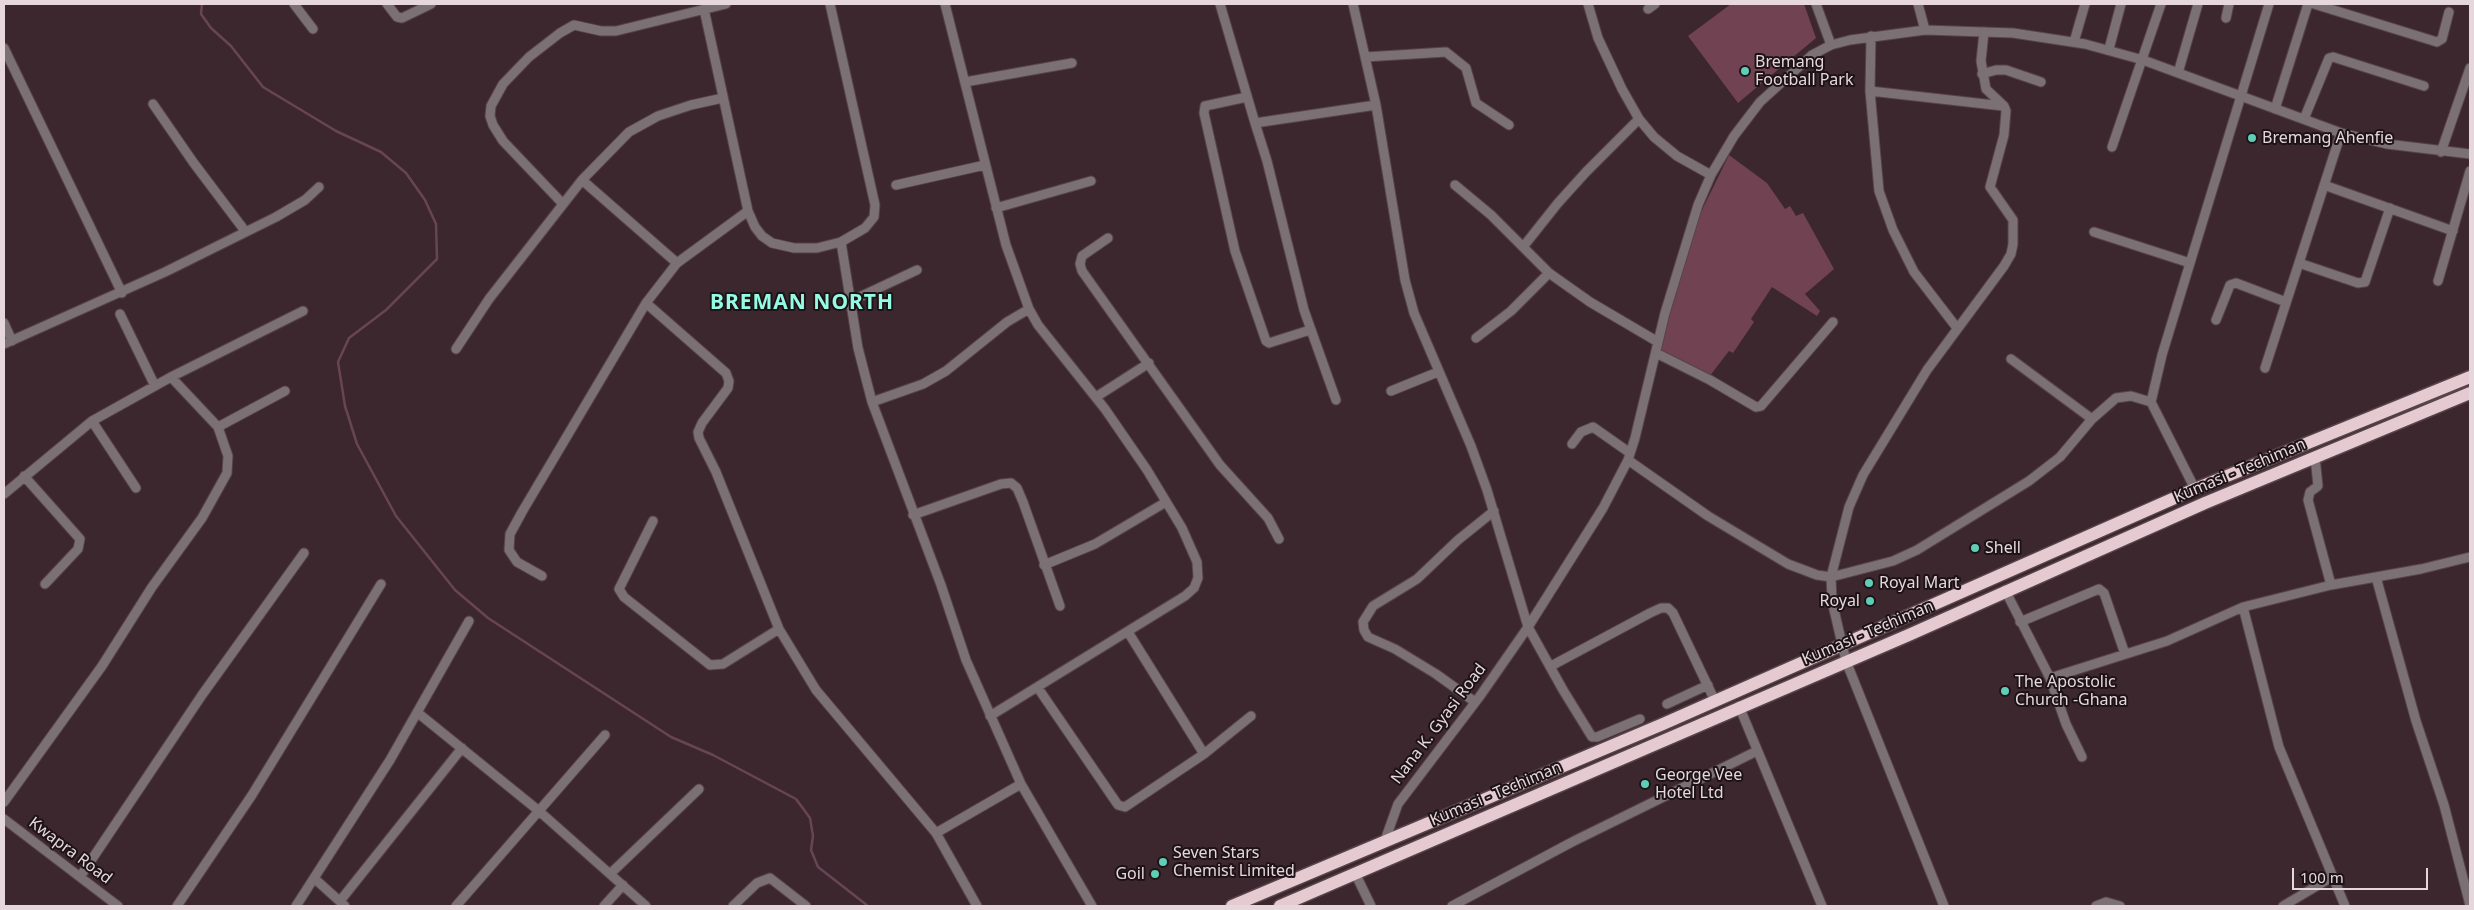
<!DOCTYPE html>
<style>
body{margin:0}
#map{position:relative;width:2474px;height:910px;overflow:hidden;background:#3c272e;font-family:"Noto Sans",sans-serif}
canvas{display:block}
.frame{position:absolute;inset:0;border:5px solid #e5d7db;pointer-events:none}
.scale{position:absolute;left:2292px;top:868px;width:136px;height:22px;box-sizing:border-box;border:2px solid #e5d7db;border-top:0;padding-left:6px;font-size:15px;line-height:18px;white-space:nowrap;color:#e5d7db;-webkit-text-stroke:4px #1d1316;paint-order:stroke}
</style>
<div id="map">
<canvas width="2474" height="910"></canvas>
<div class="frame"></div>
<div class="scale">100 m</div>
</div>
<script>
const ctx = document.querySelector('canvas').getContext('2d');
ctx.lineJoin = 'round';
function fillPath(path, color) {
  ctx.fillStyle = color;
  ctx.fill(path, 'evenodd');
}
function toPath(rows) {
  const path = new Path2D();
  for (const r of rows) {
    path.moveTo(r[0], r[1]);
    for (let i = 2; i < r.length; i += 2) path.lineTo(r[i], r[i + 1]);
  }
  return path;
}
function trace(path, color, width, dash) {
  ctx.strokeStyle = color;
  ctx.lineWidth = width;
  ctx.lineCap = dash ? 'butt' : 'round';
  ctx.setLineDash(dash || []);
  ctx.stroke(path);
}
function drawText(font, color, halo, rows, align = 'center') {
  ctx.font = font + ' "Noto Sans",sans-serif';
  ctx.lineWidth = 4;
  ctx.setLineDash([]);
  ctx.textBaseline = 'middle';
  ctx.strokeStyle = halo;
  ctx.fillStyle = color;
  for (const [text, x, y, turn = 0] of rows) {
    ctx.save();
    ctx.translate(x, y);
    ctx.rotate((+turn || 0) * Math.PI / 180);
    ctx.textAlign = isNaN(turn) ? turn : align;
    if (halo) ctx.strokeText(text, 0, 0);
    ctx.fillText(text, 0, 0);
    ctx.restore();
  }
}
fillPath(toPath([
 [1731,4,1804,4,1816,38,1738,103,1688,36],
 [1729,155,1767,183,1785,209,1790,206,1796,216,1803,213,1834,269,1805,294,1820,311,1817,316,1772,287,1751,319,1754,322,1733,353,1729,351,1709,377,1660,351,1682,267,1699,216]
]), '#714252');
trace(toPath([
 [202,4,201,14,211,28,231,46,263,87,336,131,381,152,406,173,425,200,436,224,437,259,386,310,349,338,338,362,345,406,357,444,396,516,455,590,488,618,671,737,713,755,796,799,810,818,813,836,811,850,818,867,868,906]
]), '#684554', 2.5);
const minor = toPath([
 [294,4,313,29],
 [387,4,397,17,402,18,431,4],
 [945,4,1006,245,1029,309,1038,325,1105,409,1147,470,1182,528,1197,562,1198,578,1194,588,1185,596,990,716],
 [1220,4,1255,123,1376,105],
 [1353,4,1376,105,1405,280,1414,313,1471,446,1487,490,1528,627,1563,690,1592,737,1597,737,1640,719],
 [1588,4,1598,38,1622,89,1639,119,1654,137,1677,156,1711,175],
 [1816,4,1831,45],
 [1918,4,1925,30],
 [2314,4,2437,42,2442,39,2449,12],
 [704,9,748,211,755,227,762,236,772,243,794,248,817,248,841,242,865,228,874,217,875,205,830,4],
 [1648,9,1655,4],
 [2226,18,2229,4],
 [1871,36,1870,91,1879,191,1893,230,1914,272,1957,328],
 [2074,42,2085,4],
 [4,48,122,293],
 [2109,49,2121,4],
 [1365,57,1446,52,1466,68,1476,103,1509,125],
 [2178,73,2198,4],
 [1982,74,1996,70,2006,70,2041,82],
 [965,82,1072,63],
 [1870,91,2003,106],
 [1247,97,1205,106,1204,113,1235,251,1266,341,1269,343,1310,330],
 [153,104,193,162,245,231],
 [2275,109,2308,4],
 [2304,119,2329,58,2333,57,2424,86],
 [1255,123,1267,161,1304,310,1336,400],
 [2112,147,2161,4],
 [2441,152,2470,68],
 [582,180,677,263],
 [896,185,985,165],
 [1455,185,1491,215,1549,273,1590,302,1658,342],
 [2324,185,2453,231],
 [563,204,503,141,493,125,490,116,491,106,503,84,529,57,560,33,574,25,601,31,616,31,726,4],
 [996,208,1091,181],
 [2094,232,2190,263],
 [1108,238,1082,256,1080,264,1082,271,1220,465,1268,518,1279,539],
 [841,242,858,348,872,402,941,585,966,660,1021,784,1092,906],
 [1523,247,1558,203,1586,172,1639,119],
 [2299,263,2358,283,2365,282,2390,208],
 [2438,281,2470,171],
 [851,301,917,270],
 [646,303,726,373,729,381,728,388,702,423,698,432,699,438,716,472,779,629,816,690,936,833,1021,784],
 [120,314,155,386],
 [2216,320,2230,285,2236,283,2286,302],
 [4,323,12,341],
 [1476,338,1511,311,1549,273],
 [4,344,165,272,276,217,305,200,319,187],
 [456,349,489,299,582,180,629,132,658,116,691,105,723,98],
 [1656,353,1710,380,1756,407,1761,406,1833,322],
 [2011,359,2092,419],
 [2265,368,2341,133],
 [171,377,303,311],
 [1391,391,1438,372],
 [1096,397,1149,363],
 [872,402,923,384,946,371,1007,322,1029,309],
 [92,421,136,488],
 [218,427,285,391],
 [1572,444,1581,432,1593,427,1630,453],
 [2315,457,2318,486,2310,492,2308,500,2331,585],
 [1628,460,1708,516,1788,564,1817,575,1831,577,1893,561,1917,550,2029,481,2060,457,2092,419,2116,398,2131,396,2151,402],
 [24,476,80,539,78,549,45,584],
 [2195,489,2151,402,2162,355,2269,4],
 [4,494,92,421,171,377,218,427,228,456,227,473,202,518,152,587,102,666,4,802],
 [913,515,1001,484,1011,483,1017,488,1023,502,1060,606],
 [653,521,619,589,624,597,710,665,723,664,779,629],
 [1044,565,1095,544,1166,502],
 [542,576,517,562,509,550,510,534,522,512,646,303,677,263,748,211],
 [2376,577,2416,721,2444,805,2470,905],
 [2005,590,2050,678,2167,641,2243,607,2331,585,2421,569,2470,557],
 [2243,607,2279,747,2345,906],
 [2020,622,2099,589,2104,593,2125,654],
 [1128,632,1204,754],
 [1551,666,1650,613,1661,608,1668,608,1673,613,1715,701],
 [2050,678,2066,724,2082,757],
 [1038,688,1118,805,1125,807,1204,754,1251,716],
 [1475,702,1436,674,1395,649,1368,637,1364,630,1363,622,1373,606,1417,579,1458,540,1494,511],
 [1667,704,1708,685],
 [1739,706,1822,906],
 [418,713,539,811,646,906],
 [4,819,118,906],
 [936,833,977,906],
 [1384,843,1398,804,1480,696,1528,627,1603,508,1628,460,1635,438,1665,313,1698,205,1711,175,1734,136,1760,102,1812,55,1831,45,1850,40,1925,30,2013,33,2085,44,2143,60,2341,133,2387,144,2470,154],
 [1355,873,1371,906],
 [610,874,699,789],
 [80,877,202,695,304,553],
 [315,879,345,906],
 [340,901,462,748],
 [177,906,252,795,381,584],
 [296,906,390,760,469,621],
 [456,906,605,735],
 [604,906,623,885],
 [733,906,757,883,770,878,806,906],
 [1452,906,1574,841,1757,751],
 [1944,906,1846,661,1832,601,1831,577,1849,507,1863,475,1927,370,2004,266,2011,254,2013,244,2013,220,1990,187,2004,135,2006,111,2004,106,1986,89,1981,61,1984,32],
 [2096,906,2106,902,2120,906],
 [2283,906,2332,877]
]);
const highway = toPath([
 [1232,906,1663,724,2195,489,2470,377],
 [1280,906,1911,634,2205,503,2470,393]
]);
trace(minor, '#57434a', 11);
trace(highway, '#57434a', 15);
trace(minor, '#7b7073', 9);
trace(highway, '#e5cad2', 12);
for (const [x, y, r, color] of [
 [1745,71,5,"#5eceb7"],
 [2252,138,5,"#5eceb7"],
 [1975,548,5,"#5eceb7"],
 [1869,583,5,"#5eceb7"],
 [1870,601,5,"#5eceb7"],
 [2005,691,5,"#5eceb7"],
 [1645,784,5,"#5eceb7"],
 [1163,862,5,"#5eceb7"],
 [1155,874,5,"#5eceb7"]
]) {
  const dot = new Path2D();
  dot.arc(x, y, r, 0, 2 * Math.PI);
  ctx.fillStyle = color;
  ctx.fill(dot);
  trace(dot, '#1d1316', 2);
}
drawText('16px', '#e5d7db', '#1d1316', [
 ["Bremang",1755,62],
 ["Football Park",1755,80],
 ["Bremang Ahenfie",2262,138],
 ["Shell",1985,548],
 ["Royal Mart",1879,583],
 ["Royal",1860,601,"right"],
 ["The Apostolic",2015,682],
 ["Church -Ghana",2015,700],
 ["George Vee",1655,775],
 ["Hotel Ltd",1655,793],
 ["Seven Stars",1173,853],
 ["Chemist Limited",1173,871],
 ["Goil",1145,874,"right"]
], 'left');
drawText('16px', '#e5d7db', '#1d1316', [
 ["Kumasi - Techiman",2240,471,-23],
 ["Kumasi - Techiman",1868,633,-23],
 ["Nana K. Gyasi Road",1439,724,-53],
 ["Kumasi - Techiman",1496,794,-23],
 ["Kwapra Road",70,851,37]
]);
ctx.letterSpacing = '1px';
drawText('bold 21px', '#96fbe4', '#1d1316', [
 ["BREMAN NORTH",802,303]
]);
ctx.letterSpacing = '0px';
</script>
